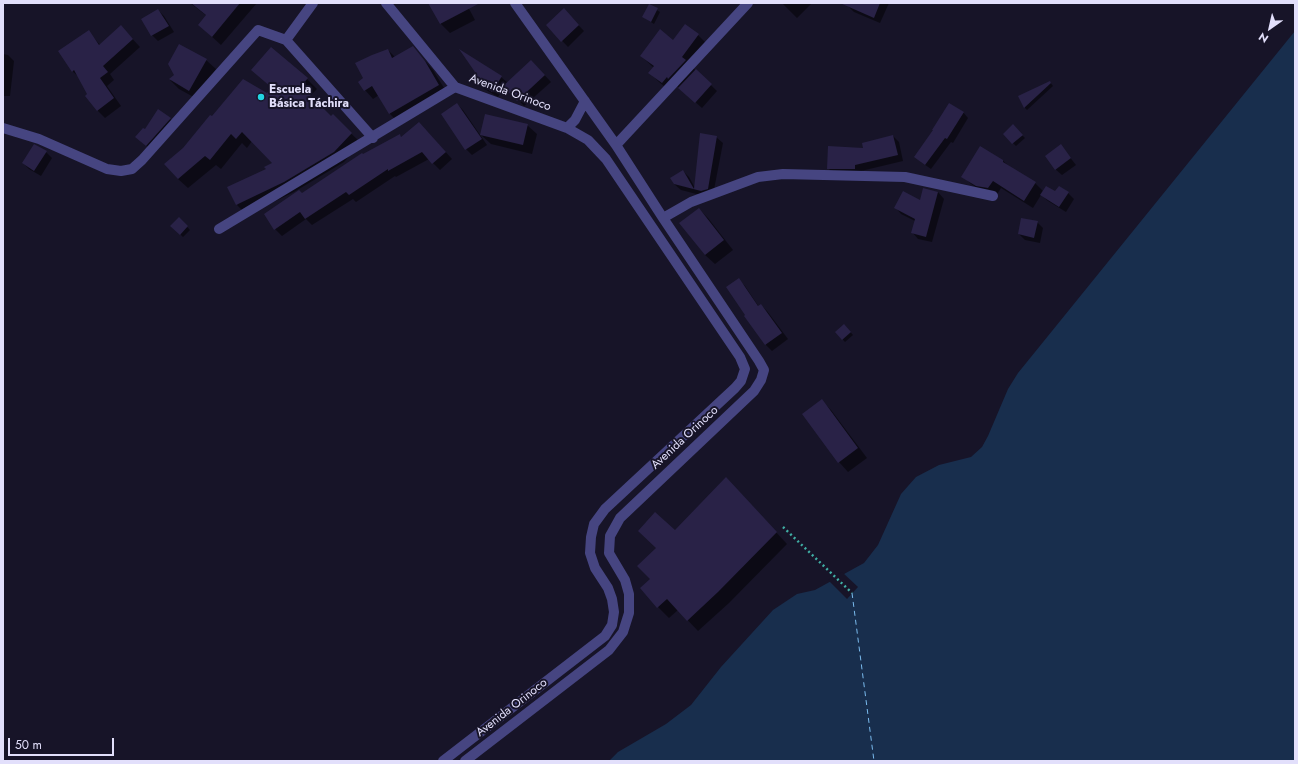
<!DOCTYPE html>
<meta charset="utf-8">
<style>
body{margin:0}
#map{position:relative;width:1298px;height:764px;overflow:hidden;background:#171428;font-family:Jost,sans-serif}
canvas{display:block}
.frame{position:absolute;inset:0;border:4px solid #e2dffb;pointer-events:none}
.north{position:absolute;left:1250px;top:8px;width:40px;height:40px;-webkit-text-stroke:3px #171428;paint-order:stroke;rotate:214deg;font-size:11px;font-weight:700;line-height:16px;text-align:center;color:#e2dffb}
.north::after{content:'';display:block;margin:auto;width:14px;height:18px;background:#e2dffb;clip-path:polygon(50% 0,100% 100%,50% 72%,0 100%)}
.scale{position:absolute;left:8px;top:738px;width:106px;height:18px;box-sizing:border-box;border:2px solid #e2dffb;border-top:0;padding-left:5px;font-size:12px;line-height:14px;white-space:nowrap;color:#e2dffb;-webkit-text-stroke:3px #171428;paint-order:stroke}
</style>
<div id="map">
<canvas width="1298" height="764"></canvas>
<div class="frame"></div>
<div class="north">N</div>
<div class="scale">50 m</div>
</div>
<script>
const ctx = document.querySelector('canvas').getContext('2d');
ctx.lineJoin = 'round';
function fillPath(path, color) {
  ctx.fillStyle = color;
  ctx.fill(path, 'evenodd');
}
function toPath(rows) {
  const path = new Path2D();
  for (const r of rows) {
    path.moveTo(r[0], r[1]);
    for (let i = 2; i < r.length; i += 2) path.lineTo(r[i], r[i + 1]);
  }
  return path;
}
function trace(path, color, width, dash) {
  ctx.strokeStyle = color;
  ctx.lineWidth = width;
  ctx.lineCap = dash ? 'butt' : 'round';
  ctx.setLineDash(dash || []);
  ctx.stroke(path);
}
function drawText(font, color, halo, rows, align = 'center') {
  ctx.font = font + ' Jost,sans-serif';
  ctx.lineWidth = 4;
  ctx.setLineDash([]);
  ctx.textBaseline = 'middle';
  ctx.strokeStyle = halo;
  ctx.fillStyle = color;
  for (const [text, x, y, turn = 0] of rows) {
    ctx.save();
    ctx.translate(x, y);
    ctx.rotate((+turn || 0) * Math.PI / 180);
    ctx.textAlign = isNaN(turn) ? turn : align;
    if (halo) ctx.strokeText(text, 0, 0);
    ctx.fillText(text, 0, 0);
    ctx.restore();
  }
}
fillPath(toPath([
 [1295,31,1295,761,609,761,618,752,666,724,691,705,721,667,773,610,797,594,815,590,864,563,878,545,901,494,916,477,939,465,971,457,982,447,988,436,1008,389,1018,373]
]), '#182e4d');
fillPath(toPath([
 [842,572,858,587,847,599,828,580]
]), '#171428');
fillPath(toPath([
 [190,3,257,3,221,45,199,25,207,16],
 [429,3,466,3,475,20,450,33,441,24],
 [782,3,812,3,797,18],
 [849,3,889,3,880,23,854,12,848,6],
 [649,5,660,12,654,24,643,17],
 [158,10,164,16,174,32,158,41,152,35],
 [564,10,584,31,568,47,547,25],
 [89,32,100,45,128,34,140,47,110,74,114,80,107,86,121,106,105,118,97,110,80,78,72,71],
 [698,35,707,44,691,66,717,91,702,108,678,87,676,85,671,92,659,82,650,73,654,68,641,56,674,41],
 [413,47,433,70,447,93,398,122,390,114,379,95,373,99,365,90,364,79,388,50,395,57],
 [3,54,8,55,14,61,10,96,3,96],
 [206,60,216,69,199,100,179,89,170,80],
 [537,67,551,82,524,106,505,86,498,97,476,84,470,78,501,77,508,83],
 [307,79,317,89,310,96,331,117,333,116,361,143,344,162,294,192,247,215,237,205,274,163,252,141,247,148,242,143,221,169,216,165,188,188,178,179,184,149,212,118,268,94],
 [1050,82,1053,86,1027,110,1025,108,1020,96],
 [457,104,463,110,487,145,472,155,466,149],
 [963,112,968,118,953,143,951,142,931,169,921,162],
 [170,119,175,123,151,150,142,142,145,130],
 [527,125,537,134,532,154,491,144,481,135],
 [1013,126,1025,138,1016,146,1004,134],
 [426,130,452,159,440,170,429,159,396,177,395,176,356,202,353,199,312,225,306,219,282,236,275,229,302,194,363,155,400,135,402,138],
 [893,136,899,142,903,161,861,171,834,174,828,168],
 [716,137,723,143,713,195,708,197,681,190,674,184,683,171,689,177,695,188],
 [1061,146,1076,165,1062,175,1055,169],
 [46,152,52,158,41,176,29,169,23,163],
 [1002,160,1009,166,1035,183,1044,192,1068,193,1074,199,1066,212,1048,201,1041,195,1033,208,1001,188,996,196,985,193,971,184,963,176],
 [938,192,944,199,932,242,918,239,912,232,915,221,901,214,895,207,921,202],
 [699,209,708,218,733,250,715,264,705,255],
 [179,218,190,230,183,237,172,226],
 [1037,222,1043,228,1040,243,1025,240,1019,234],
 [739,280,745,286,759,307,761,305,767,311,788,339,772,351,766,345],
 [844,325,853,335,845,342,836,332],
 [822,401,831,410,867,458,848,472,839,462,804,414],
 [737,490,787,544,729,603,698,631,678,610,669,618,658,607,651,580,675,532]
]), '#0007');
trace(toPath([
 [852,593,874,761]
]), '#7abbee', 1, [5, 4]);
fillPath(toPath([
 [191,3,240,3,212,37,198,25,206,15],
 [428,3,480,3,440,24],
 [840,3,880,3,874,18],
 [649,4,658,8,651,22,642,17],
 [564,8,579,25,561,42,546,25],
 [158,9,169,26,151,36,141,19],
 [685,24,699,34,682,57,686,60,668,79,667,77,662,83,648,73,654,66,640,56,660,29,673,40],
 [121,25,133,39,103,66,108,72,100,78,114,98,97,111,85,96,87,94,74,70,72,72,58,51,89,30,99,45],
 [179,44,207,59,189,91,169,79,174,75,168,64],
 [413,46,425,61,439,85,389,114,372,86,364,91,358,82,363,78,355,63,372,55,388,49,392,58],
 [271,47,308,78,301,86,331,116,333,114,352,133,334,152,284,182,236,205,227,187,266,169,264,167,272,163,242,132,236,139,231,134,210,160,205,156,178,179,164,164,183,148,210,115,212,116,243,79,267,93,271,87,251,70],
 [459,49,502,76,492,92,469,78,475,72],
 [531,60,545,75,517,101,503,86],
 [696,69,712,84,695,103,678,88],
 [1050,81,1051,83,1024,108,1018,96],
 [457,103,482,139,465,150,441,114],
 [949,103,964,112,947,139,945,138,925,165,914,157,933,130,932,130],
 [158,109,171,118,146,146,135,137,143,128,145,129],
 [485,114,528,124,523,145,480,135],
 [419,122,446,152,432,164,422,152,388,171,388,169,349,195,346,192,305,219,300,212,274,230,264,214,299,190,302,193,362,153,363,154,400,134,401,137],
 [1013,124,1023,135,1012,144,1003,134],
 [700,133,717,136,708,189,701,191,674,184,670,178,683,170,694,189],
 [893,135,898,155,855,165,855,169,827,169,828,146,863,148,862,143],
 [34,144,47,151,34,171,22,163],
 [1061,144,1071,158,1055,170,1045,156],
 [980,146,1003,160,1003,162,1036,182,1024,201,993,181,988,188,976,186,961,177],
 [1046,186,1055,191,1059,186,1069,192,1059,207,1040,195],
 [923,188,938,192,926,237,911,233,915,219,894,208,903,191,920,200],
 [699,208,724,240,705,255,679,223],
 [179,217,188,226,180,235,170,226],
 [1021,218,1038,221,1034,238,1018,234],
 [739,278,758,306,761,304,782,333,765,345,744,316,745,315,726,287],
 [844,324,851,332,842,340,835,332],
 [822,399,858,448,838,463,802,414],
 [726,477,777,532,718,592,687,621,667,599,657,608,640,588,650,579,637,566,656,548,638,531,655,512,675,530]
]), '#292247');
trace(toPath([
 [783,527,852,593]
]), '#40aea4', 2.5, [2, 3]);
trace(toPath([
 [313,3,286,40,373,138],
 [386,3,455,87,567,128,575,120,585,101],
 [3,128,39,139,107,169,121,171,132,169,142,160,258,30,286,40],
 [616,145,748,3],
 [663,218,691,202,758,177,783,174,905,177,993,196],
 [219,229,455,87],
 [443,761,605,636,612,625,614,612,612,599,608,588,595,568,590,553,591,537,594,524,605,509,735,388,741,381,745,369,740,357,606,159,588,140,567,128],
 [465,761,609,650,623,632,629,613,629,594,625,580,609,553,610,536,620,518,754,391,761,380,764,370,759,361,663,218,616,145,515,3]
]), '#464581', 10);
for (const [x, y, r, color] of [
 [261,97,4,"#23d5e3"]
]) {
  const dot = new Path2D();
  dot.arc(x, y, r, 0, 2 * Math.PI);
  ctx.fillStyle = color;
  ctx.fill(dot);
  trace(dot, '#171428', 1.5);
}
drawText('bold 12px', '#e2dffb', '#171428', [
 ["Escuela",269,90],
 ["Básica Táchira",269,104]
], 'left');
drawText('12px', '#e2dffb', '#171428', [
 ["Avenida Orinoco",510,93,20],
 ["Avenida Orinoco",685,438,-43],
 ["Avenida Orinoco",512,708,-38]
]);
</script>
